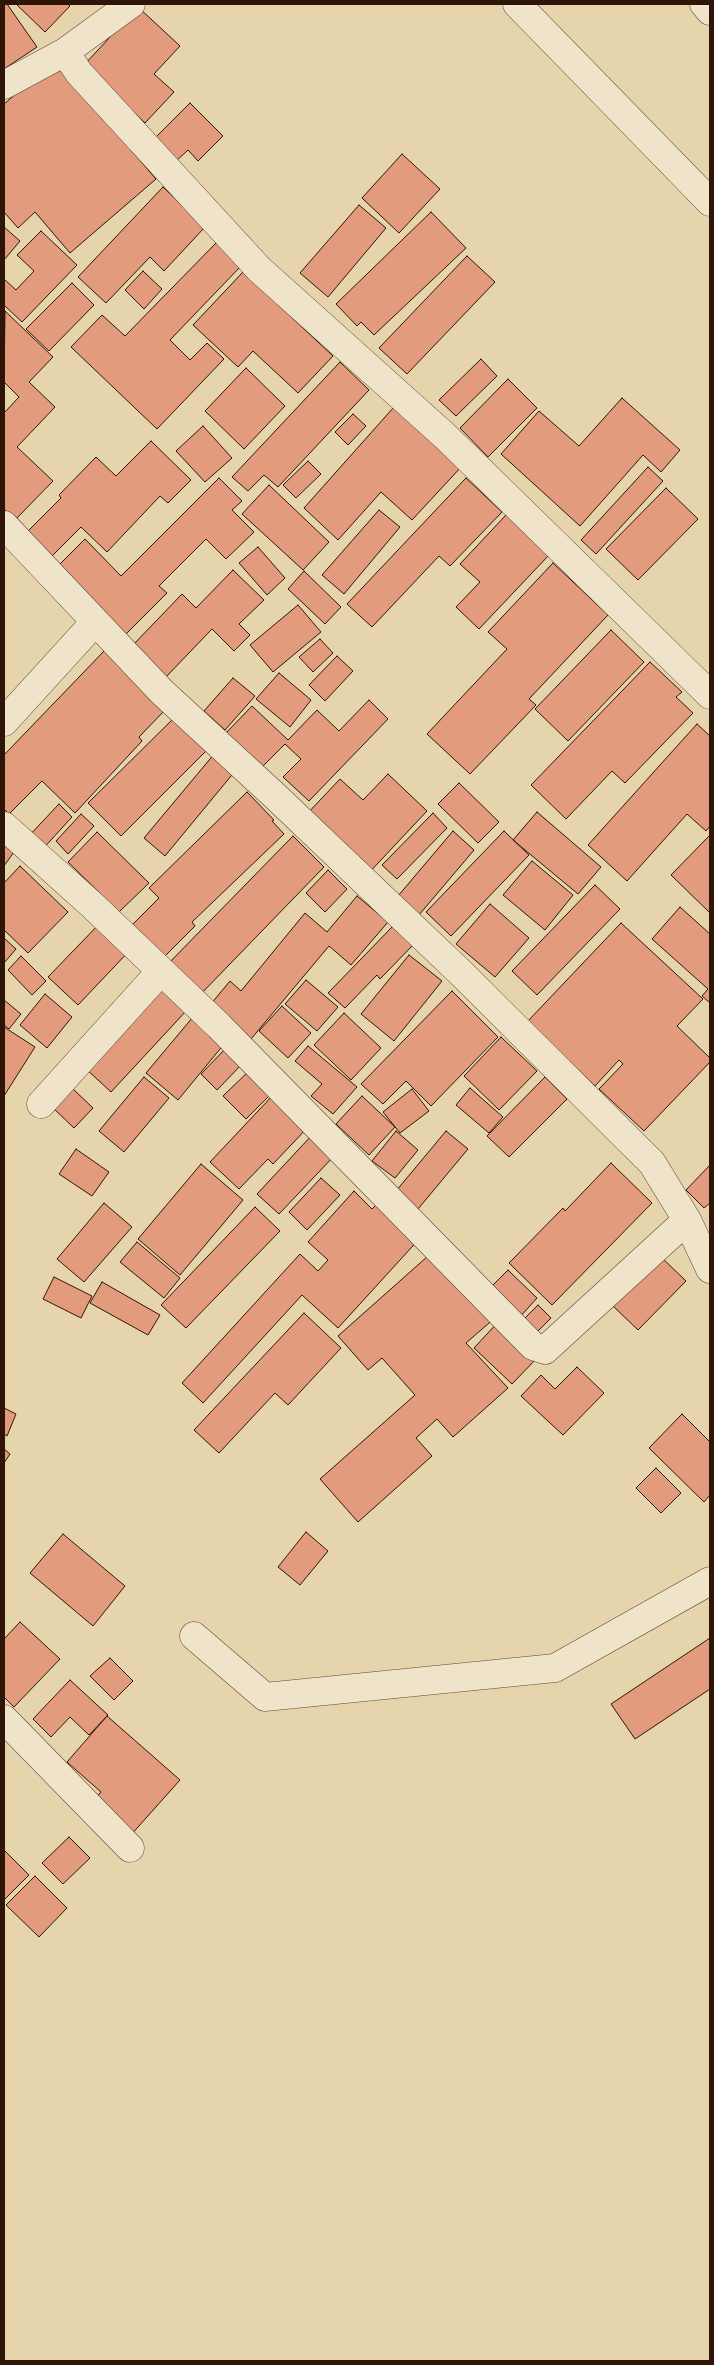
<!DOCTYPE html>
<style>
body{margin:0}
#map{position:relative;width:714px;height:2365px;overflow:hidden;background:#e6d4ac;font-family:"Libre Caslon Text",serif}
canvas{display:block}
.frame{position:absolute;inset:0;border:5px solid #2f1507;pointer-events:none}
</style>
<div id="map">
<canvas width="714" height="2365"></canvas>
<div class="frame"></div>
</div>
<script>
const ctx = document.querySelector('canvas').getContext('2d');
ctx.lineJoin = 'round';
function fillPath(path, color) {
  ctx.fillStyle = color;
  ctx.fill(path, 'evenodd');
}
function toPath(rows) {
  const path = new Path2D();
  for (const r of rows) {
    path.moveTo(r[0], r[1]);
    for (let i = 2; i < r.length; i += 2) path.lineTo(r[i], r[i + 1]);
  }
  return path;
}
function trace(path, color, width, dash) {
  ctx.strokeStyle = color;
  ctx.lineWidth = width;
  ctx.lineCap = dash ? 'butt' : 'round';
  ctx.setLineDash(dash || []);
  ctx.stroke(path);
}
const building = toPath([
 [4,4,7,4,37,47,4,69,4,4],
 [16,4,67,4,70,6,45,32,16,4],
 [138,7,180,46,154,74,174,92,145,123,84,65,138,7],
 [54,61,156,179,70,253,35,212,18,228,4,212,4,104,54,61],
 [190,103,223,136,198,161,188,150,176,161,154,139,190,103],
 [402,154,440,189,399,233,362,198,402,154],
 [163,187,205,227,164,271,150,257,106,303,78,277,163,187],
 [359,205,386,228,328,297,300,273,359,205],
 [431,212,466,248,374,335,361,322,357,326,336,304,431,212],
 [4,227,20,241,4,260,4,227],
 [41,231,77,265,22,322,5,306,4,308,4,279,16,290,34,271,17,255,41,231],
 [217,242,241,266,170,340,190,360,207,343,224,359,157,429,71,347,102,315,125,336,217,242],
 [467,256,495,282,407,374,379,348,467,256],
 [143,271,162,289,144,309,125,290,143,271],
 [243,272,333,356,298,393,253,351,238,367,193,325,243,272],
 [72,283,94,305,49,351,26,329,72,283],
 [5,311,53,357,29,382,55,407,17,447,53,481,15,520,4,509,4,413,19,397,4,382,5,311],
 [481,359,497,376,456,416,439,400,481,359],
 [340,362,369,390,278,487,264,475,248,491,232,477,340,362],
 [246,368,285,406,244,449,205,411,246,368],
 [508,379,537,408,488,457,460,428,508,379],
 [622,398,680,450,661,472,643,455,580,526,501,454,539,411,579,446,622,398],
 [394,407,462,466,412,520,381,492,338,540,304,508,394,407],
 [353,414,366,426,348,445,335,432,353,414],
 [203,426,232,458,205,482,176,451,203,426],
 [151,441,191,480,168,503,160,496,107,552,81,527,48,560,23,536,61,498,59,495,96,457,116,476,151,441],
 [308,461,321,474,296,498,283,485,308,461],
 [648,467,663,481,596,554,581,540,648,467],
 [219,478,242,501,232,510,254,532,226,559,206,539,159,586,167,593,125,635,57,567,85,539,121,576,219,478],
 [466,478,502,512,450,566,439,556,372,627,347,604,466,478],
 [269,485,329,542,303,570,242,514,269,485],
 [666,488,698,519,638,580,606,549,666,488],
 [379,510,400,527,344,594,322,575,379,510],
 [506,515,549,555,479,629,456,607,480,582,460,564,506,515],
 [258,547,285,578,267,595,239,563,258,547],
 [553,563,608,615,529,699,536,705,470,774,427,734,507,649,488,632,553,563],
 [233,570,264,600,239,624,250,635,234,651,212,629,165,678,132,646,182,594,196,608,233,570],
 [304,571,341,607,325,624,288,589,304,571],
 [298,605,321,632,273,672,250,645,298,605],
 [611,630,644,662,568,741,535,709,611,630],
 [320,639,333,653,313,672,299,657,320,639],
 [106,649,167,708,139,737,142,741,75,813,42,781,9,814,4,809,4,755,106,649],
 [337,656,353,671,325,701,309,685,337,656],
 [650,662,682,692,676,697,693,713,625,783,612,771,566,819,531,785,650,662],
 [279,673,311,700,290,727,256,699,279,673],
 [233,678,255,696,225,730,204,711,233,678],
 [369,700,388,719,309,801,283,777,301,759,285,744,260,769,224,735,252,706,288,740,317,710,339,731,369,700],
 [178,714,211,746,121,836,88,803,178,714],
 [697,724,710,736,710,826,706,831,687,814,627,881,588,845,697,724],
 [215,753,236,770,165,856,144,838,215,753],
 [388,774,427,811,365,877,305,816,340,779,363,800,388,774],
 [459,783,499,822,478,843,438,804,459,783],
 [247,792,274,820,272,821,284,834,192,922,195,926,164,957,132,925,159,898,149,888,247,792],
 [59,804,72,817,40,852,26,839,59,804],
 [537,812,601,867,578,894,513,840,537,812],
 [433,813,447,828,397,879,382,865,433,813],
 [81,814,94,826,68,854,56,841,81,814],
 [453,831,474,850,419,915,398,896,453,831],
 [504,831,529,855,451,936,426,912,504,831],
 [97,832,149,883,119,912,68,862,97,832],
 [710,835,710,913,671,875,710,835],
 [293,836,324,867,197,998,165,967,293,836],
 [4,840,16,849,4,866,4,840],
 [532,861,573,895,545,930,503,895,532,861],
 [20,866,68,912,28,953,4,930,4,883,20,866],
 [328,870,347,889,325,912,306,893,328,870],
 [595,885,620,909,537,995,512,971,595,885],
 [357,896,388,922,351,965,329,946,251,1039,210,1005,230,981,241,991,305,913,327,932,357,896],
 [490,904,529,938,495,977,456,944,490,904],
 [680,907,710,934,710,1003,702,996,708,989,652,939,680,907],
 [103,920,132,948,78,1005,48,977,103,920],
 [621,923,703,999,677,1026,710,1058,710,1062,644,1131,599,1089,623,1064,619,1060,595,1086,527,1022,621,923],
 [394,925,413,945,380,979,377,975,345,1008,328,993,394,925],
 [4,938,16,949,4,963,4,938],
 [409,955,442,981,394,1041,361,1014,409,955],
 [21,956,46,981,32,995,8,970,21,956],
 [306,980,338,1007,317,1031,285,1004,306,980],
 [161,985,187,1010,111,1092,84,1067,161,985],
 [452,991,498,1037,431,1106,406,1081,383,1104,361,1084,452,991],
 [45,994,72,1017,47,1048,20,1025,45,994],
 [4,1000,21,1014,9,1029,4,1025,4,1000],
 [282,1006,311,1033,288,1058,259,1031,282,1006],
 [344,1013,381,1048,351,1080,314,1045,344,1013],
 [193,1017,225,1043,178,1100,146,1073,193,1017],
 [4,1027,35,1047,4,1096,4,1027],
 [501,1037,537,1071,499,1110,464,1076,501,1037],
 [228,1046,244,1062,217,1090,201,1074,228,1046],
 [308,1046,357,1087,333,1114,311,1096,322,1084,295,1061,308,1046],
 [250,1070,273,1092,246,1119,223,1096,250,1070],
 [144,1077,169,1098,124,1152,99,1131,144,1077],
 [545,1077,567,1099,509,1157,487,1136,545,1077],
 [71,1087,93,1108,74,1128,52,1107,71,1087],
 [470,1088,503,1117,489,1133,456,1105,470,1088],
 [412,1089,429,1111,400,1133,383,1112,412,1089],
 [275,1093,310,1125,273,1164,268,1159,239,1189,210,1162,275,1093],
 [362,1096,395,1127,369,1155,336,1124,362,1096],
 [396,1131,418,1150,395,1178,372,1161,396,1131],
 [446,1131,468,1149,418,1209,396,1191,446,1131],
 [313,1134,335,1155,279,1214,257,1194,313,1134],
 [76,1149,109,1172,92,1196,59,1174,76,1149],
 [611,1163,652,1203,552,1305,509,1263,563,1208,565,1211,611,1163],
 [201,1164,243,1200,180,1275,138,1239,201,1164],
 [710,1165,710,1203,704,1208,686,1190,710,1165],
 [321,1178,340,1195,307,1230,289,1212,321,1178],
 [354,1191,372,1209,380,1201,421,1237,338,1328,302,1295,203,1403,182,1383,300,1254,318,1271,328,1260,308,1242,354,1191],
 [104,1203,132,1227,84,1282,57,1259,104,1203],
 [255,1207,280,1231,186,1328,161,1305,255,1207],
 [137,1242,180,1278,164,1298,120,1262,137,1242],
 [428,1256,457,1288,464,1281,496,1317,466,1343,508,1388,453,1437,437,1419,416,1438,432,1456,358,1522,320,1479,415,1395,382,1358,368,1370,338,1336,428,1256],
 [660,1256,686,1281,638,1330,612,1305,660,1256],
 [508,1270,537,1298,519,1318,489,1289,508,1270],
 [54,1277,92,1296,81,1318,43,1299,54,1277],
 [102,1282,160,1315,148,1335,90,1303,102,1282],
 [538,1305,551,1318,533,1336,520,1323,538,1305],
 [304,1313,341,1348,288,1405,275,1393,219,1453,194,1430,304,1313],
 [499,1321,538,1357,512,1384,474,1348,499,1321],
 [577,1367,604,1393,563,1435,521,1396,541,1375,555,1389,577,1367],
 [4,1408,16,1414,7,1436,4,1434,4,1408],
 [682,1414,710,1442,710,1495,704,1502,649,1448,682,1414],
 [4,1449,10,1454,4,1463,4,1449],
 [656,1468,681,1493,661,1513,636,1488,656,1468],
 [306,1532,328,1551,300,1585,278,1567,306,1532],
 [63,1534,125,1586,93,1626,30,1573,63,1534],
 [20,1622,60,1659,14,1707,4,1697,4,1639,20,1622],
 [710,1638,710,1689,635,1739,611,1704,710,1638],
 [110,1658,133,1681,114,1700,90,1676,110,1658],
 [70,1680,108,1715,89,1735,70,1717,51,1737,33,1719,70,1680],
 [107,1716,180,1780,130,1836,92,1802,101,1792,67,1762,107,1716],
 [69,1837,90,1858,63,1884,42,1863,69,1837],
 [4,1850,29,1875,4,1900,4,1850],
 [35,1876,67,1908,39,1937,6,1905,35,1876]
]);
fillPath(building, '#e39b7e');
trace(building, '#2f1507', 1);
const minor = toPath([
 [517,4,710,202],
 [704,4,710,11],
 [65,52,79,73,259,269,445,436,710,695],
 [4,85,65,52,131,4],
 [4,525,162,692,274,795,461,973,652,1163,687,1220,710,1269],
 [4,722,95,622],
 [4,826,92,905,219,1026,533,1346,545,1350,687,1220],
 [41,1104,161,971],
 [194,1636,265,1697,555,1668,710,1581],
 [4,1719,130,1848]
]);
trace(minor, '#5d4530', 29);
trace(minor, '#efe3c9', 28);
</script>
